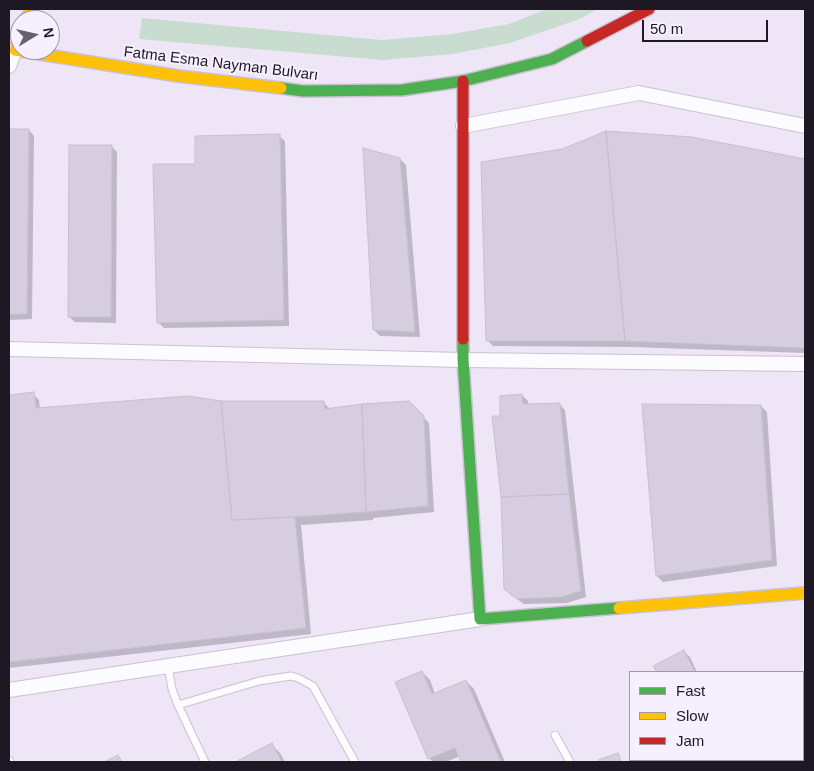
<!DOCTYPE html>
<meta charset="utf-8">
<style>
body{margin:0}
#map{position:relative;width:814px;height:771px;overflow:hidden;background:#eee5f7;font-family:Arial,sans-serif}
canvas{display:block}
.frame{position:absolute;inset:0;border:10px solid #1e1824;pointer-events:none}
.legend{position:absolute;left:629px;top:671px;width:175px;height:90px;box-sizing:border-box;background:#f6effd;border:1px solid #a099a6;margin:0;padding:6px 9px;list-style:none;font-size:15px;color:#1e1824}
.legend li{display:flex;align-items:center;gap:10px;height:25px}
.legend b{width:25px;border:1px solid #a099a6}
.north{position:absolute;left:10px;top:10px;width:50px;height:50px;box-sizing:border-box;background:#f6effd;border:1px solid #a099a6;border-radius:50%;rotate:81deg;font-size:14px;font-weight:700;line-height:20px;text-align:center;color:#1e1824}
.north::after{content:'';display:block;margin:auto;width:18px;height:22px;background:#67606e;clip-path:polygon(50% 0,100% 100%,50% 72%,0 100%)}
.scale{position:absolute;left:642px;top:20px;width:126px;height:22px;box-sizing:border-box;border:2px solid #1e1824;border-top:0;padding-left:6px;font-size:15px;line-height:18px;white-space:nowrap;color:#1e1824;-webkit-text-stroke:4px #f6effd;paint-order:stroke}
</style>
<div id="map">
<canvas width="814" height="771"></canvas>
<div class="frame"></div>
<ul class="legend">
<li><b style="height:6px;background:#4caf50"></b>Fast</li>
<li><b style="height:6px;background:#ffc107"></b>Slow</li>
<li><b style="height:6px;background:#c62828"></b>Jam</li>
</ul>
<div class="north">N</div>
<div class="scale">50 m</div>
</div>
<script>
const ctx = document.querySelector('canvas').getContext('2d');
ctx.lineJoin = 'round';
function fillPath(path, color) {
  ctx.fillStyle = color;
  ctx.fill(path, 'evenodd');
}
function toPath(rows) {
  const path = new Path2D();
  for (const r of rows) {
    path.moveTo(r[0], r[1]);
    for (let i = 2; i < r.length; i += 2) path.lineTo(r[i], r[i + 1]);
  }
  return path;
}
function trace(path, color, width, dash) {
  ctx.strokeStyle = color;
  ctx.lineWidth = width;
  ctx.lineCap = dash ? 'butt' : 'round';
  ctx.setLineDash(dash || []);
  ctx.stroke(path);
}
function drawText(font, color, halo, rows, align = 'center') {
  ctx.font = font + ' Arial,sans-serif';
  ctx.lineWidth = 4;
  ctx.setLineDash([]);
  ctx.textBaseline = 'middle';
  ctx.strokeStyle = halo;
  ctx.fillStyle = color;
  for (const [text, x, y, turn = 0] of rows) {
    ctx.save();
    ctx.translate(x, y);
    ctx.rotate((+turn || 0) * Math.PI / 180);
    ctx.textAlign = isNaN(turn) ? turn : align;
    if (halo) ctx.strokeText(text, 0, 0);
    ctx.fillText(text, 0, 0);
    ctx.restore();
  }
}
fillPath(toPath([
 [547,9,597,9,580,19,510,43,452,54,383,60,139,39,142,18,382,40,452,34,509,24]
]), '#c8ddcf');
fillPath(toPath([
 [9,130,29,130,34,136,32,319,9,320],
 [279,136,285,141,289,326,164,328,158,322,196,165],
 [692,139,805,160,805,353,632,347,493,346,487,340,562,151],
 [111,146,117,152,116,323,75,322,69,317],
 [400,159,406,165,420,337,380,336,374,330],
 [33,394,39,400,40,409,221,402,323,402,331,410,409,403,429,423,434,512,373,518,373,520,301,525,311,634,9,668,9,396],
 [522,395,528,401,528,405,559,404,565,410,586,597,567,603,524,604,511,595,502,417],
 [761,406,767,412,777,566,663,582,657,576],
 [684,652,690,657,697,672,658,672,655,666],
 [422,672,430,680,435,694,466,681,474,689,505,762,462,762,460,756,446,762,433,762,429,758],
 [272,745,280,753,285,762,239,762],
 [619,756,621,762,600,762,599,761],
 [666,760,698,760,699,762,667,762],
 [705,760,738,760,739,762,706,762]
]), '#0003');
const building = toPath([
 [9,129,29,129,27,314,9,314,9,129],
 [606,131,625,341,486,341,481,162,562,149,606,131],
 [606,131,692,137,805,159,805,348,625,341,606,131],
 [280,134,284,320,157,323,153,164,195,164,195,136,280,134],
 [69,145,112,145,111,317,68,317,69,145],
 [363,148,400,158,415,332,373,330,363,148],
 [34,392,36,408,188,396,221,401,232,520,295,517,306,628,9,662,9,395,34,392],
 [522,394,523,404,560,403,569,494,501,497,492,416,500,416,500,396,522,394],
 [221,401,324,401,325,409,362,404,366,512,295,517,232,520,221,401],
 [409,401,424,416,428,506,366,512,362,404,409,401],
 [642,404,761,405,772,560,656,576,642,404],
 [569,494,581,591,561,597,517,599,504,589,501,497,569,494],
 [684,650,695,672,657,672,653,666,684,650],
 [422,671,432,694,466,680,501,762,461,762,455,748,428,759,395,682,422,671],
 [272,743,282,762,237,762,237,761,272,743],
 [618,753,621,761,598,762,598,760,618,753],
 [118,755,122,762,104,762,118,755],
 [664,760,688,760,683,762,665,762,664,760],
 [703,760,737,760,738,762,704,762,703,760]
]);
fillPath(building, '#d6cde0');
trace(building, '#c7c0ce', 1);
const lane = toPath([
 [168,666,172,689,178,705,205,762],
 [178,705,259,681,291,676,298,678,313,686,355,762],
 [555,735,570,762],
 [9,760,10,762],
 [795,760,797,762]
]);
const street = toPath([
 [9,66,15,50],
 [463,126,639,93,805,126],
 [9,349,463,360,805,364],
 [9,690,480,619]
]);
const fast = toPath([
 [281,88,303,91,402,90,463,81,552,59,587,41],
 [463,339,463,360,480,619,619,608]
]);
const slow = toPath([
 [26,20,31,9],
 [20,37,15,50,178,76,281,88],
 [619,608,805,593]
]);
const jam = toPath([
 [587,41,649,9],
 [463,81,463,339]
]);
trace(lane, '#cac2d0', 9);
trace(street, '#cac2d0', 16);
trace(fast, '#cac2d0', 14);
trace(slow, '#cac2d0', 14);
trace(jam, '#cac2d0', 14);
trace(lane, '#fcfbfe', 7);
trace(street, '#fcfbfe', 14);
trace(fast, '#4caf50', 11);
trace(slow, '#ffc107', 11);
trace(jam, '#c62828', 11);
drawText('15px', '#1e1824', '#f6effd', [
 ["Fatma Esma Nayman Bulvarı",221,64,7]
]);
</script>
